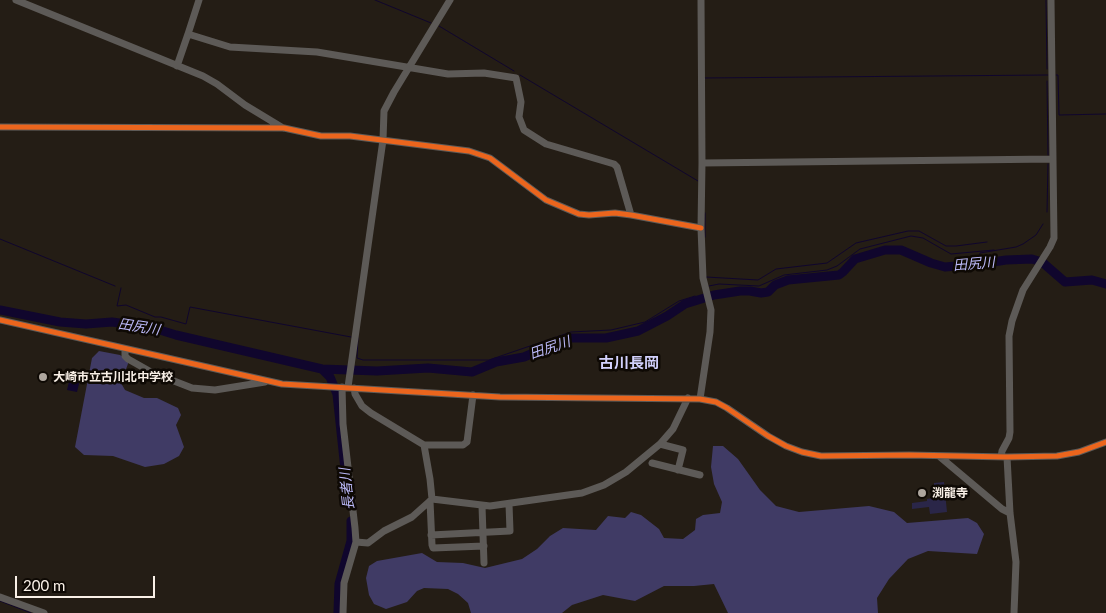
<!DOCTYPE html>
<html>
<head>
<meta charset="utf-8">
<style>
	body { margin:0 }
	#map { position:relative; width:1106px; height:613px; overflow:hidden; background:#241d15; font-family:Lato,sans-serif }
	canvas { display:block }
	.scale { position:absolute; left:15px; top:576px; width:140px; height:22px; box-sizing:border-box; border:2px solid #f9f0e7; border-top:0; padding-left:6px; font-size:15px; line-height:18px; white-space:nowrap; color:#f9f0e7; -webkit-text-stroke:4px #0e0904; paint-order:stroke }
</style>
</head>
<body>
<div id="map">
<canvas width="1106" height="613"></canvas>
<div class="scale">200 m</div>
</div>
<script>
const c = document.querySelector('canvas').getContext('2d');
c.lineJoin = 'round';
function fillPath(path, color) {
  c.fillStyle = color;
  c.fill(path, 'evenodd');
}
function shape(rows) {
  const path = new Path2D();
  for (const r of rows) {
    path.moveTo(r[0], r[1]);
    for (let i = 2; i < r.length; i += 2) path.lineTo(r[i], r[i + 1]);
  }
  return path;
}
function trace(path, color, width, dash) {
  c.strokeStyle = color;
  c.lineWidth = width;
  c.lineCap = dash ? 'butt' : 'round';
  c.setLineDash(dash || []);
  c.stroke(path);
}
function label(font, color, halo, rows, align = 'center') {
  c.font = font + ' Lato,"Noto Sans JP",sans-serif';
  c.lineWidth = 5;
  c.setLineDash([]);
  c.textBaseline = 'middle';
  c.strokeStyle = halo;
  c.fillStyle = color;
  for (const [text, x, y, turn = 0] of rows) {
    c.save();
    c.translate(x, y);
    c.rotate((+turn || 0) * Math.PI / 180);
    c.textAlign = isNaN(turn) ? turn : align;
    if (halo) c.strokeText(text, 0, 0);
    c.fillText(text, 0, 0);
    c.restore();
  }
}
fillPath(shape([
	[944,482,947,512,930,514,929,507,912,509,912,503,927,501,927,499,932,498,931,488,934,488,934,483]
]), '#2a2648');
fillPath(shape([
	[99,351,120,355,129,361,121,383,125,390,144,398,157,398,178,408,181,415,176,425,184,447,179,456,164,464,145,467,113,456,84,455,75,447,92,358],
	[713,446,723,446,738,459,760,490,776,506,799,512,869,506,894,512,907,523,968,518,977,523,984,534,977,554,928,551,908,559,889,579,877,598,878,613,728,613,714,584,694,586,664,586,635,601,603,595,572,605,562,613,471,613,468,603,458,594,448,589,424,588,417,591,407,602,386,609,374,604,369,595,366,578,369,566,377,561,422,553,437,562,463,563,485,568,522,559,537,549,550,536,563,528,596,530,608,516,625,518,631,512,641,515,659,529,664,538,683,539,695,530,696,519,703,515,720,513,722,502,714,484,711,467]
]), '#403b65');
fillPath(shape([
	[71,373,81,376,77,392,67,390]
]), '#10062d');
trace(shape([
	[375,0,431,23],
	[1046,0,1047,69],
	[439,26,514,71],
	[520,75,698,181],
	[1056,75,1058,75,1059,115,1106,114],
	[703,78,1048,75],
	[1047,81,1048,155],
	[1047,212,1048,164],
	[705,213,705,237],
	[0,239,115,286],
	[980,264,979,257,980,253,1016,247,1023,244,1036,235,1043,224],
	[706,277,758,280,776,269,827,263,856,243,908,231,919,231,946,246,956,246,987,242],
	[709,286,719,284,759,286,784,275,827,270,837,266,860,249,911,236,923,238,951,254,994,250],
	[121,288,117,306,126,305,155,317,161,317,186,324,190,307,351,337],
	[358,338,357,358,363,360,489,360,571,332,611,330,645,322,679,301,695,296],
	[0,601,31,613]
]), '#10062d', 1);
trace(shape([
	[0,310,60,322,86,324,112,322,150,327,176,335,322,369,377,371,428,368,472,372,496,362,524,357,568,338,606,338,638,331,667,316,685,304,714,295,740,291,750,291,761,293,768,292,775,285,788,280,839,275,843,272,855,259,885,250,901,250,931,263,945,267,980,264,1006,260,1032,259,1042,262,1065,282,1092,280,1106,284],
	[322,369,330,377,337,394,345,469],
	[338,613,339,584,351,541,351,521]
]), '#10062d', 9);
trace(shape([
	[16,0,203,76,217,84,245,105,283,128],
	[701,0,702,163],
	[188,34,199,0],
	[177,66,188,34,230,47,317,52,448,74,484,73,516,78,521,102,519,117,524,130,546,144,614,164,617,167,631,215],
	[0,127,284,128,321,136,350,136,469,151,490,158,546,200,579,214,589,215,615,213,631,215,701,228],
	[0,320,282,384,500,397,700,399,716,402,727,408,768,436,786,446,802,452,821,456,909,455,1007,457,1057,456,1079,452,1106,442],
	[125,350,125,356,128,359,151,372,192,388,215,390,265,382],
	[342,387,343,424,355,528,356,542,344,583,343,613],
	[348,387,383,140,384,111,394,92,450,0],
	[354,388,355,394,362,406,371,413,424,445,463,445,467,442,473,395],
	[700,399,710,332,711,310,703,278,701,228,702,163,1053,159],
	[660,444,683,450,678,470],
	[424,445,430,479,432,499],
	[939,456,1002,509,1010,513],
	[1001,457,1002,451,1009,438,1010,432,1009,336,1012,321,1023,290,1050,247,1054,238,1051,0],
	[1007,457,1010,513,1016,562,1014,613],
	[652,463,700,475],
	[432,499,490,506,582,493,604,485,626,472,660,444,673,429,688,398],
	[430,501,432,545,433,548,484,546],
	[482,506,484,563],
	[431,535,510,531,509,504],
	[356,542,368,543,384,531,412,517,431,500],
	[0,597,44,613]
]), '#5d5a57', 7);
trace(shape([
	[0,127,284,128,321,136,350,136,469,151,490,158,546,200,579,214,589,215,615,213,631,215,701,228],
	[0,320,282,384,500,397,700,399,716,402,727,408,768,436,786,446,802,452,821,456,909,455,1007,457,1057,456,1079,452,1106,442]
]), '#eb651d', 5);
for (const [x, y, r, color] of [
	[43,377,5,"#aea69e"],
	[922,493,5,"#aea69e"]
]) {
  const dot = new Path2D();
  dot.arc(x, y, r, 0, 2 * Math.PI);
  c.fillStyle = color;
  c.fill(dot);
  trace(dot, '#0e0904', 2);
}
label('bold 12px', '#f9f0e7', '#0e0904', [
	["大崎市立古川北中学校",53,377],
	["渕龍寺",932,493]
], 'left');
label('italic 14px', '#bbb9f8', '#0e0904', [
	["田尻川",974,264,-5],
	["田尻川",139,327,9],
	["田尻川",550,348,-19],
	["長者川",347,489,-96]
]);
label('bold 15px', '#d2d1fd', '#0e0904', [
	["古川長岡",629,363]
]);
</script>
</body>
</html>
